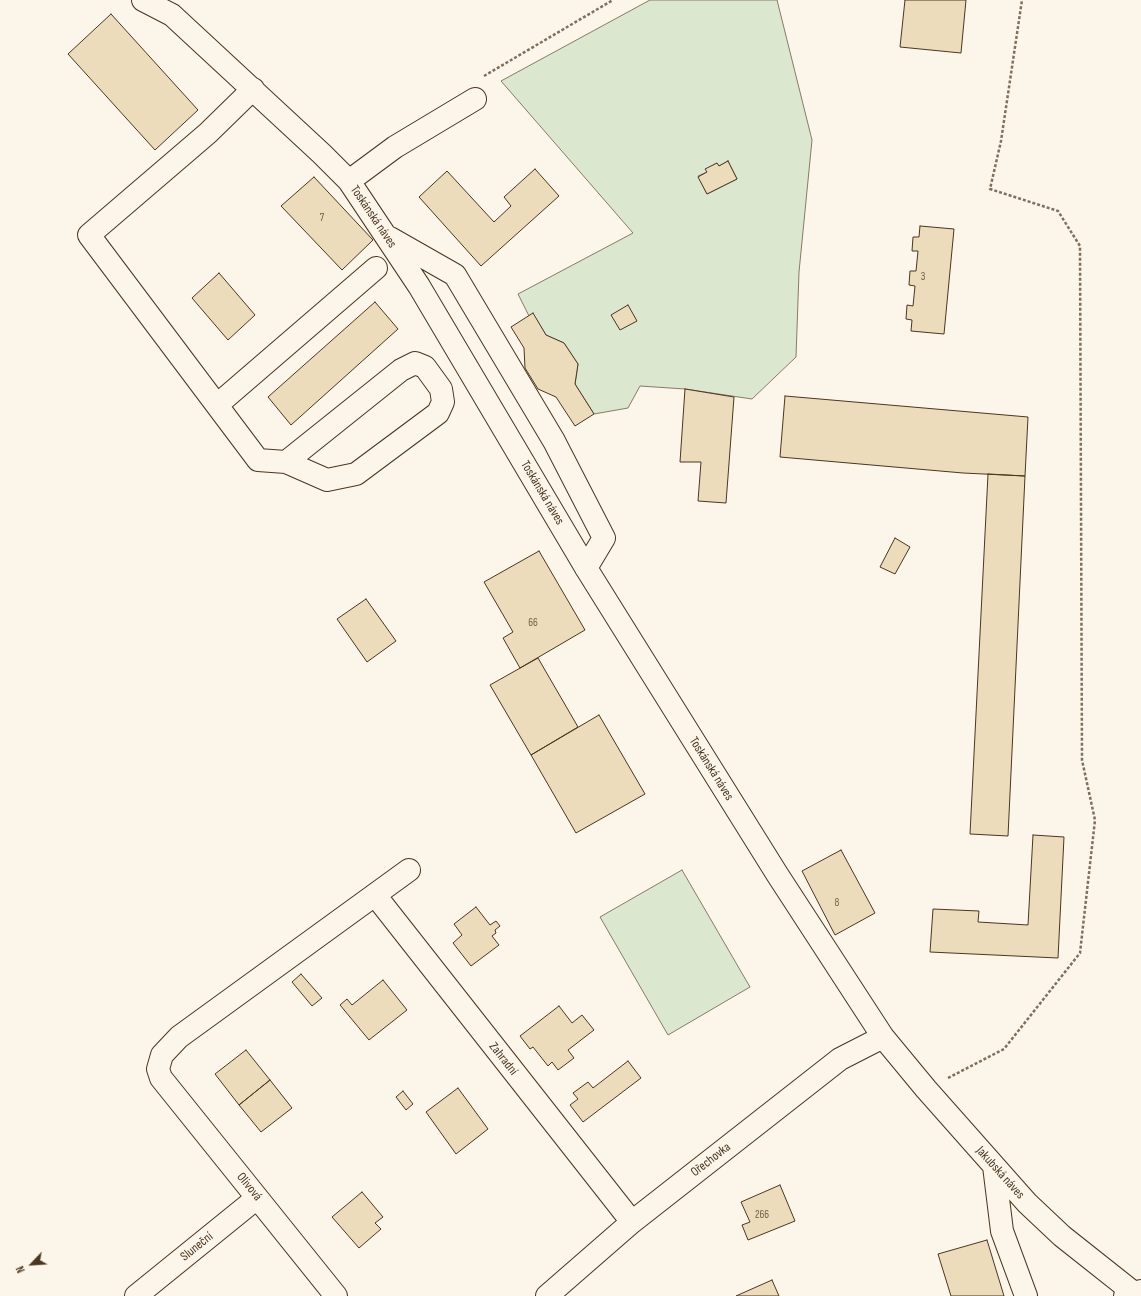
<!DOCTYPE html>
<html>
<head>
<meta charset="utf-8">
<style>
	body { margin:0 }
	#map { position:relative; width:1141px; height:1296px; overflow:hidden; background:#fbf6e9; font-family:"Sofia Sans Condensed",sans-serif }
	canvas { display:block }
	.north { position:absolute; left:12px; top:1244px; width:40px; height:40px; -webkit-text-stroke:3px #fbf6e9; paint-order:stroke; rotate:245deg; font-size:11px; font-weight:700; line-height:16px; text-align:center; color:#4a3520 }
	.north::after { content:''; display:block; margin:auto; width:14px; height:18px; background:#4a3520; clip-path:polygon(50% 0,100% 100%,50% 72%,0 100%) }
</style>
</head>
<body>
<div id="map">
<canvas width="1141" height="1296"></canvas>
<div class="north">N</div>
</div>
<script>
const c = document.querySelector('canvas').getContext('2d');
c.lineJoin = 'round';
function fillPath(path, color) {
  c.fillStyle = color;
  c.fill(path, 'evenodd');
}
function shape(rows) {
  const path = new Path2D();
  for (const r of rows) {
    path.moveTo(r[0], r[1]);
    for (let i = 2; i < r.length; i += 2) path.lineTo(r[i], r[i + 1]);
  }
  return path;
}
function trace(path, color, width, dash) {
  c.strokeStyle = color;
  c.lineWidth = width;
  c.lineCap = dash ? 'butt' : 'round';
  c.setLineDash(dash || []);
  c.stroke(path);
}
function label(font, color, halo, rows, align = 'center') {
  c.font = font + ' "Sofia Sans Condensed",sans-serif';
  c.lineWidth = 3;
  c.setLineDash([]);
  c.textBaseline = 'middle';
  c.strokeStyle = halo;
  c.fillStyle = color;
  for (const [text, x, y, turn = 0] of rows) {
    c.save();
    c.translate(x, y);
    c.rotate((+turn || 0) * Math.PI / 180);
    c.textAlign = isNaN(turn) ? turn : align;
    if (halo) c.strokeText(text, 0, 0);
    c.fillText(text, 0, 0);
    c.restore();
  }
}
const green = shape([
	[650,0,777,0,812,140,799,272,796,357,752,399,685,389,640,386,628,408,594,414,575,384,578,364,564,343,546,335,533,314,529,316,518,294,633,233,501,81,650,0],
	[728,161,737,179,707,194,698,176,707,172,706,169,717,163,719,166,728,161],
	[682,870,750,987,668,1035,600,917,682,870]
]);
fillPath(green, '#dce7d0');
trace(green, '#887966', 1);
const building = shape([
	[905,0,966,0,961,53,900,47,905,0],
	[111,14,198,110,155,150,68,54,111,14],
	[728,161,737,179,707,194,698,177,707,172,705,169,717,163,719,166,728,161],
	[535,169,559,196,481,266,419,197,447,171,494,222,511,206,504,197,535,169],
	[314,177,373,240,342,270,281,206,314,177],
	[920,226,954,229,944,334,911,331,912,320,906,319,907,305,913,306,915,286,909,285,910,271,916,271,918,251,912,251,913,237,919,237,920,226],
	[219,273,255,315,228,340,192,298,219,273],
	[375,302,398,329,291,425,268,397,375,302],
	[628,305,637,321,620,330,611,315,628,305],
	[533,313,546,335,564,343,578,364,575,384,594,414,575,426,556,397,538,389,525,368,524,348,511,327,533,313],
	[685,389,734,397,726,503,698,501,701,462,680,462,685,389],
	[785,396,1028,417,1025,476,963,473,780,457,785,396],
	[988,474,1025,476,1008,836,970,834,988,474],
	[895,538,910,547,895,574,880,567,895,538],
	[539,551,585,630,520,668,503,638,513,632,484,582,539,551],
	[366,599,396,641,367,662,337,619,366,599],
	[538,658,578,727,531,755,490,685,538,658],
	[599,715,645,794,576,833,531,755,599,715],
	[1033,835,1064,837,1058,958,930,952,933,909,979,911,978,922,1028,925,1033,835],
	[841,850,875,913,835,935,802,871,841,850],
	[476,907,490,925,496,921,500,926,495,930,496,933,492,936,499,945,471,966,453,943,462,935,454,924,476,907],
	[301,974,322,998,312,1006,292,982,301,974],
	[383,980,407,1010,369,1040,340,1005,347,999,352,1005,383,980],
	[559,1006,572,1023,582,1015,594,1030,568,1050,574,1058,558,1070,552,1062,548,1066,533,1047,530,1049,520,1036,559,1006],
	[246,1050,270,1080,239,1105,215,1074,246,1050],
	[628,1061,641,1078,583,1122,570,1105,578,1099,573,1093,588,1082,593,1088,628,1061],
	[270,1080,292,1108,261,1132,239,1105,270,1080],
	[458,1088,488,1129,456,1154,426,1112,458,1088],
	[403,1091,413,1104,406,1110,396,1097,403,1091],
	[780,1185,795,1221,748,1240,742,1225,750,1222,741,1202,780,1185],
	[362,1192,383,1217,375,1223,381,1229,359,1248,332,1217,362,1192],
	[987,1240,1004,1296,951,1296,938,1254,987,1240],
	[772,1280,779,1296,736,1296,772,1280]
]);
fillPath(building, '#ecdcbc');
trace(building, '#4a3520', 1);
const minor = shape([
	[143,0,172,15,322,154,349,181,419,286,586,568,777,874,883,1037,926,1089,1027,1203,1062,1236,1134,1293],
	[253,89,208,133,89,235,258,460,286,462,401,370,415,363,425,367,441,389,443,402,438,413,356,474,327,480,286,462],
	[349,181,395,147,475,99],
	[390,238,455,275,554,441,604,538,586,568],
	[217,405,376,268],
	[375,895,632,1222],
	[994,1166,1002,1231,1026,1296],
	[136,1296,257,1198],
	[336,1296,161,1078,158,1069,162,1055,179,1037,409,870],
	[547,1296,632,1222,840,1059,883,1037]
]);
const major = shape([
	[1125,1296,1141,1291]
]);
trace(minor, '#4a3520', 24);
trace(major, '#4a3520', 24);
trace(shape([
	[484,76,613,0],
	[948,1078,1004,1049,1080,953,1095,820,1082,760,1080,246,1058,211,990,189,1001,141,1022,0]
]), '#7f6f5c', 2.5, [3, 2]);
trace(minor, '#fbf6e9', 22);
trace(major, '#fbf6e9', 22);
label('11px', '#725f47', null, [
	["7",322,218],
	["3",923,277],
	["66",533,623],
	["8",837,903],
	["266",762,1215]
]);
label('13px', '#4a3520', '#fbf6e9', [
	["Toskánská náves",373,217,56],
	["Toskánská náves",542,493,59],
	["Toskánská náves",711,769,58],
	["Zahradní",503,1059,52],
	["Ořechovka",711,1160,-38],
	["Jakubská náves",1000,1173,48],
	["Olivová",249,1187,51],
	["Sluneční",197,1247,-39]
]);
</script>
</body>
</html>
